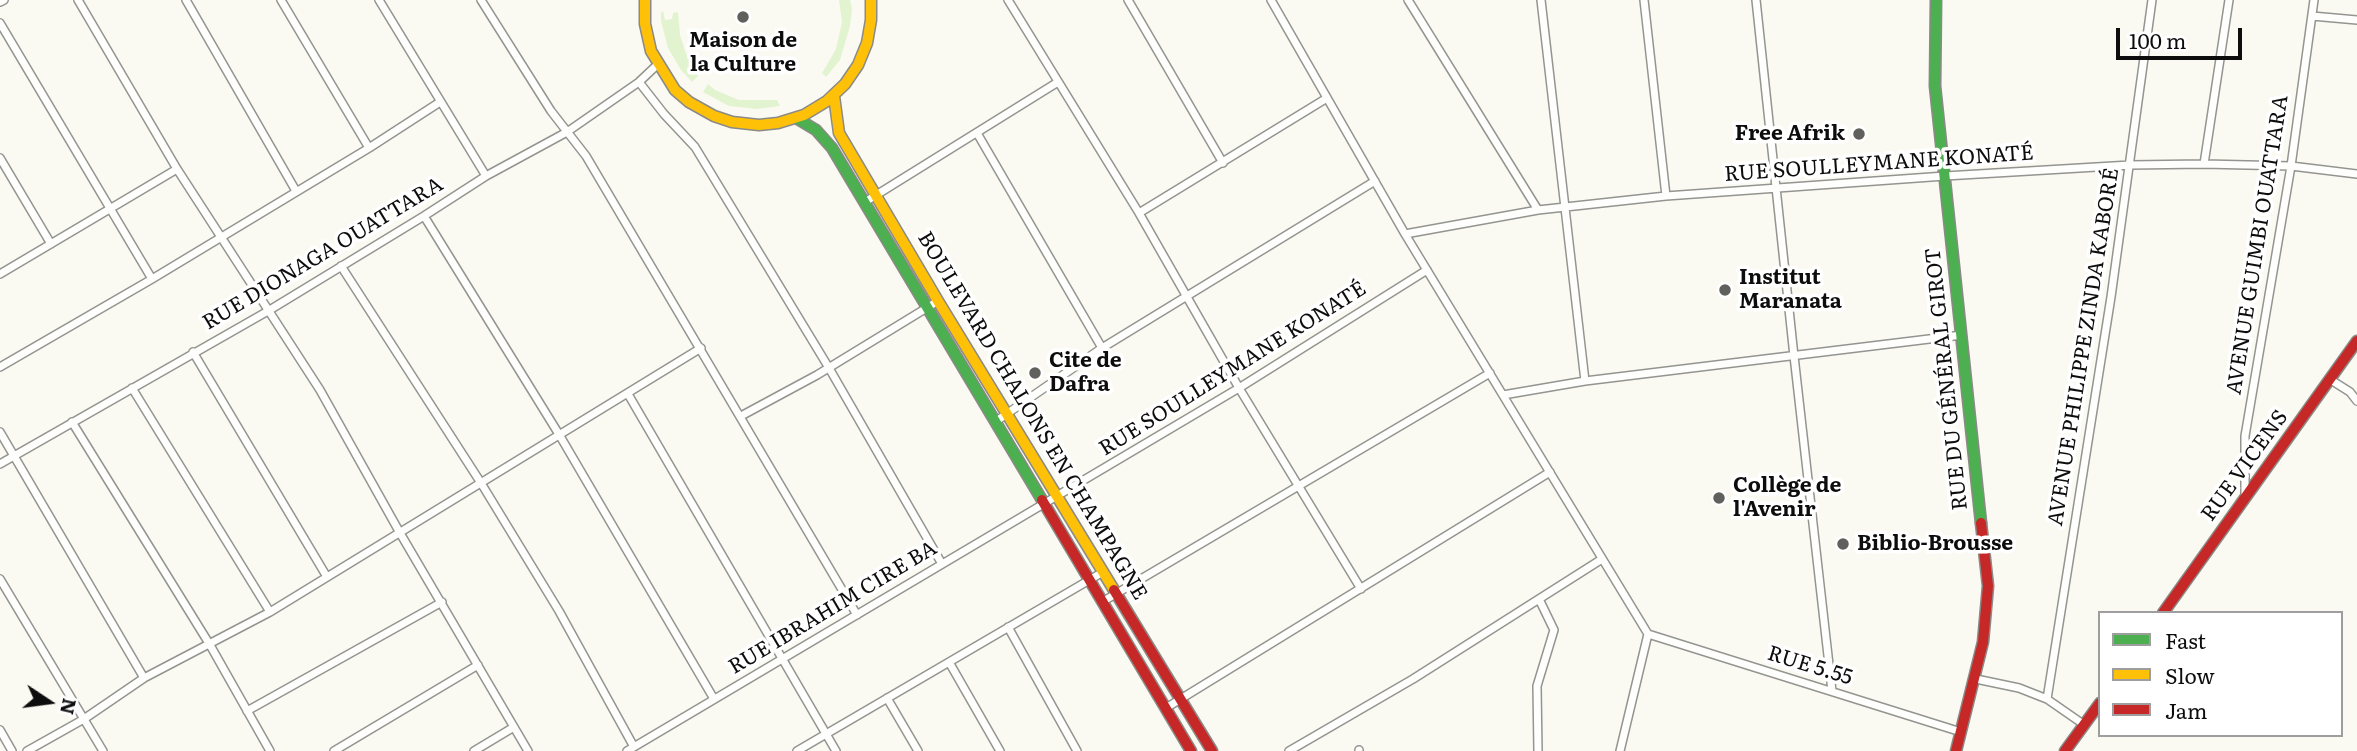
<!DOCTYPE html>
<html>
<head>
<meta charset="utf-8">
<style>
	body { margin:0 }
	#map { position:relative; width:2357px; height:751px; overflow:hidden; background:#fbfaf2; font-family:Literata,serif }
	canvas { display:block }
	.legend { position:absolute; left:2098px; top:611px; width:245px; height:126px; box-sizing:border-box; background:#fff; border:2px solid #9e9e9e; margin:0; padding:9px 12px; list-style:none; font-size:21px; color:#0d0d0d }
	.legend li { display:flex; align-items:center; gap:14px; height:35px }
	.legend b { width:35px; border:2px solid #9e9e9e }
	.north { position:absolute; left:14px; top:667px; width:70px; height:70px; -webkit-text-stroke:5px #fff; paint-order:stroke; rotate:103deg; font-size:19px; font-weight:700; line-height:28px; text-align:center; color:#0d0d0d }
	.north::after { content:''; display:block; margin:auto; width:24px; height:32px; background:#0d0d0d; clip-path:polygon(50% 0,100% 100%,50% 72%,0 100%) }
	.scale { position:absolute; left:2116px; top:28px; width:126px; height:32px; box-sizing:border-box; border:4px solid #0d0d0d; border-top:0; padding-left:9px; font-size:21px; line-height:24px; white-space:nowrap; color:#0d0d0d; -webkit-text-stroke:5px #fff; paint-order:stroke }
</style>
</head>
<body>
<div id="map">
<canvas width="2357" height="751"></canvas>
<ul class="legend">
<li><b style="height:9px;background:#4caf50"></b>Fast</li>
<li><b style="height:9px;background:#ffc107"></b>Slow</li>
<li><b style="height:9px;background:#c62828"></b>Jam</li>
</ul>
<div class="north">N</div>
<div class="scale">100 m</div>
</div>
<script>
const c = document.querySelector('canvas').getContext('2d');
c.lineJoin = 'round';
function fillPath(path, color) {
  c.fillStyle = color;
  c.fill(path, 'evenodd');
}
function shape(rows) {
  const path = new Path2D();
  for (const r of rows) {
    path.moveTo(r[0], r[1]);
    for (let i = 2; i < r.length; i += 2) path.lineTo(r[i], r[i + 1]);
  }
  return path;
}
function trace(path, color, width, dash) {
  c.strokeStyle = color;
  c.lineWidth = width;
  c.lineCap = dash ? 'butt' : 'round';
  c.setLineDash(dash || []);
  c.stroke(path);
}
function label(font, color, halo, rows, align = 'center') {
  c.font = font + ' Literata,serif';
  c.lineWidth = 7;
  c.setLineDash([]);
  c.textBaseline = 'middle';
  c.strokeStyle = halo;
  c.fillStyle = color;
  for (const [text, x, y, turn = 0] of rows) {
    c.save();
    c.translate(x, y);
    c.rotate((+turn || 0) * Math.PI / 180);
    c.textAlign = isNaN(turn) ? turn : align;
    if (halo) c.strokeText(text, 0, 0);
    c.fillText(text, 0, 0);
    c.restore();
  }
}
fillPath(shape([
	[839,0,850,0,852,9,850,26,840,60,826,77,822,73,836,49,842,22],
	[663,11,665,20,672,19,673,13,678,12,680,35,685,51,698,76,692,82,681,70,668,48,661,21,661,12],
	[708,84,715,90,739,100,777,100,780,106,757,109,729,106,703,92]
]), '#e2f3d0');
const street = shape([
	[78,0,177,169,320,390,400,533,528,751],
	[186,0,296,191],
	[281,0,369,148],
	[379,0,486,176],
	[481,0,551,111,586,156,857,615],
	[1008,0,1139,213,1239,388,1361,589],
	[1128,0,1223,163],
	[1271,0,1405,234,1648,634,1620,751],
	[1408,0,1538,210],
	[1541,0,1585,381],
	[1644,0,1666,196],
	[1756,0,1794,356,1832,691],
	[0,2,4,0],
	[2312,16,2357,20],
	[0,23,152,279],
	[639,82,664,114,695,147,829,368,942,564],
	[977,133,1102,348],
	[0,158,51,244],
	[2204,164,2229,0],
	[865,202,1058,82],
	[1139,213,1327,98],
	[424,216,560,436,714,699],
	[1405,234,1538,210,1666,196,1945,176,2130,165,2204,164,2291,166,2357,174],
	[341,266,481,483,559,611,634,747],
	[0,274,177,169],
	[193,352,327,577],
	[0,367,152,279,369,148,440,102],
	[2331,380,2350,392,2357,401],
	[132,388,270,612],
	[628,394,836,751],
	[1503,395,1585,381,1962,335],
	[741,416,817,375,938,301],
	[72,422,210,645,270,751],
	[995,422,1102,348,1375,181],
	[0,432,144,678],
	[0,464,268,311,424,216,486,176,567,132,639,82,657,65],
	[2245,497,2245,436,2291,166,2314,0],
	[0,579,103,751],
	[1102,602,1490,373],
	[1008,627,1077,751],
	[1648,634,1961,732],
	[949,662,1000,751],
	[1976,679,2019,688,2047,699,2083,724],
	[887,698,918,751],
	[2047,699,2111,297,2152,0],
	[1166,708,1550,472],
	[247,711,442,602],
	[0,730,12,751],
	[27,751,84,719,144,678,270,612,701,348],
	[334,751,478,665],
	[474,751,514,727],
	[627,751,1239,388,1427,270],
	[797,751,1103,572],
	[1289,751,1413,679,1602,559],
	[1359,751,1359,750],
	[1538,751,1537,686,1554,630,1539,599]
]);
const fast = shape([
	[1936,0,1935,86,1981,523],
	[796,118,816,130,832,148,1042,500]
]);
const slow = shape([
	[645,0,645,24,651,51,675,90,689,102,714,116,732,122,759,125,778,123,804,115,827,101,845,84,858,65,867,43,871,20,871,0],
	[834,96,839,133,938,301,1114,590]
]);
const jam = shape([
	[1042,500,1191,751],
	[1114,590,1212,751],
	[2163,613,2357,341],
	[1956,751,1983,642,1988,586,1981,523],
	[2065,751,2100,703]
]);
trace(street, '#949490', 10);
trace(fast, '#8b8a87', 13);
trace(slow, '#8b8a87', 13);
trace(jam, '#8b8a87', 13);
trace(street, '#fefefd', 7);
trace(fast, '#4caf50', 10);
trace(slow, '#ffc107', 10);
trace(jam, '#c62828', 10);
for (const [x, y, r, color] of [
	[743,17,7,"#60605d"],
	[1859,134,7,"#60605d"],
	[1725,290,7,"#60605d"],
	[1035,373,7,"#60605d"],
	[1719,498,7,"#60605d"],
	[1843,544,7,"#60605d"]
]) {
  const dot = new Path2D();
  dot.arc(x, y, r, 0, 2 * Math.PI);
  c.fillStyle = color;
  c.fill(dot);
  trace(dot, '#fff', 2.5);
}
label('bold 21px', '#0d0d0d', '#fff', [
	["Maison de",743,41,"center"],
	["la Culture",743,65,"center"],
	["Free Afrik",1845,134,"right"],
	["Institut",1739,278],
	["Maranata",1739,302],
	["Cite de",1049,361],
	["Dafra",1049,385],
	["Collège de",1733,486],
	["l'Avenir",1733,510],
	["Biblio-Brousse",1857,544]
], 'left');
label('21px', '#0d0d0d', '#fff', [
	["RUE SOULLEYMANE KONATÉ",1879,164,-4],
	["AVENUE GUIMBI OUATTARA",2258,245,-81],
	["RUE DIONAGA OUATTARA",323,254,-31],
	["AVENUE PHILIPPE ZINDA KABORÉ",2084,347,-81],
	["RUE SOULLEYMANE KONATÉ",1233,369,-32],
	["RUE DU GÉNÉRAL GIROT",1947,379,-96],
	["BOULEVARD CHALONS EN CHAMPAGNE",1032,416,59],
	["RUE VICENS",2245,466,-54],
	["RUE IBRAHIM CIRE BA",833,608,-31],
	["RUE 5.55",1810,666,17]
]);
</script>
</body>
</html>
